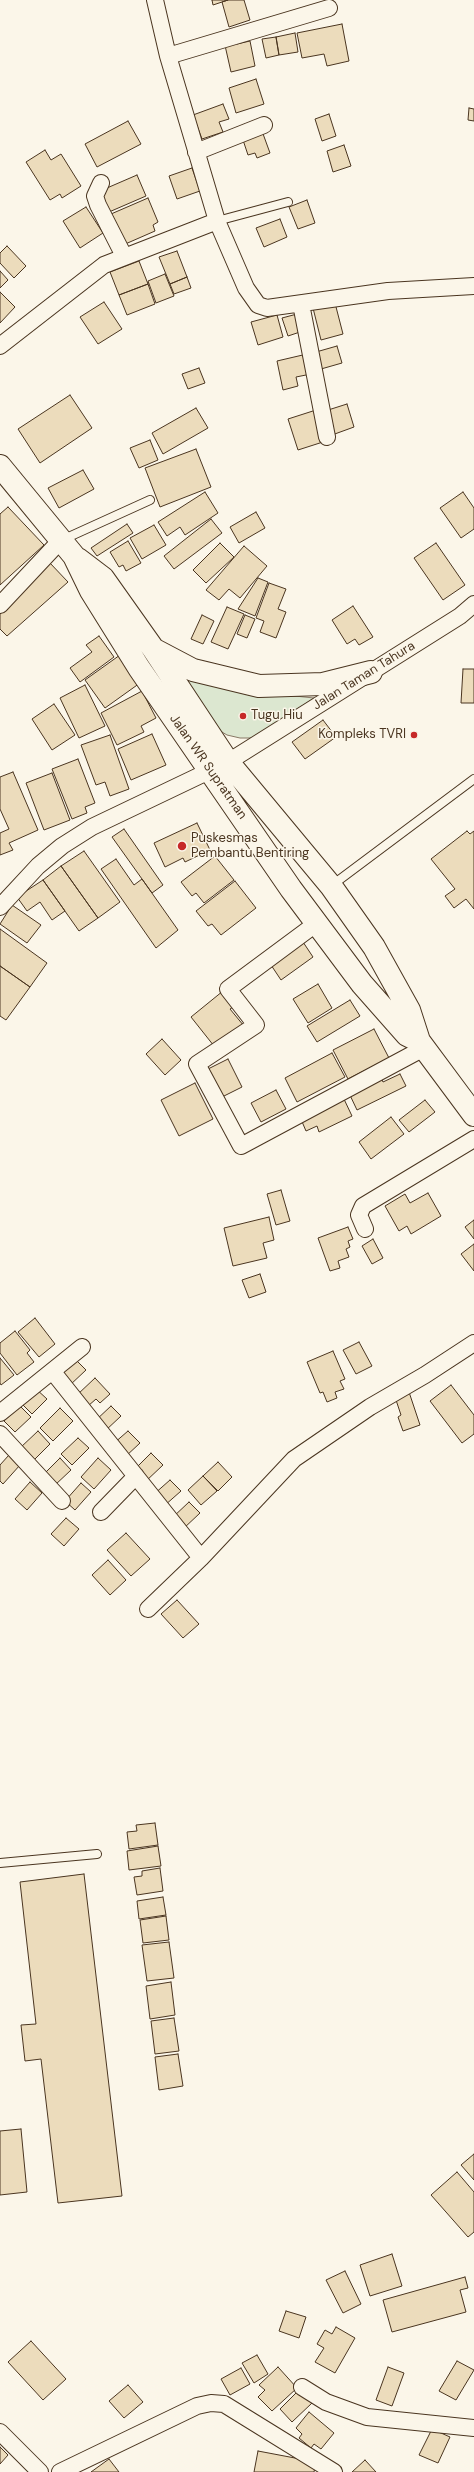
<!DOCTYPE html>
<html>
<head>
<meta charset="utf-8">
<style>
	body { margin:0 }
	canvas { display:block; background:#fbf6e9 }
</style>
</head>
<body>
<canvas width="474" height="2472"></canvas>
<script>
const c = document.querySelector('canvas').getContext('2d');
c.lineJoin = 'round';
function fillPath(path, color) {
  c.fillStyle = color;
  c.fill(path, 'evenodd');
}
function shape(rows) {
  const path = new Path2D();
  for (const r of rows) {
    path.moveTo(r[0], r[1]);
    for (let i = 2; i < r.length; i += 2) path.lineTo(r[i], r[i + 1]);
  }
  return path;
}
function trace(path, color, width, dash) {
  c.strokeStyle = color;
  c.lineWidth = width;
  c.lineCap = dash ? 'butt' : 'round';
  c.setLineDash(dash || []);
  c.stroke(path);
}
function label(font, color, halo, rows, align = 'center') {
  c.font = font + ' "DM Sans",sans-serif';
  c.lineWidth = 3;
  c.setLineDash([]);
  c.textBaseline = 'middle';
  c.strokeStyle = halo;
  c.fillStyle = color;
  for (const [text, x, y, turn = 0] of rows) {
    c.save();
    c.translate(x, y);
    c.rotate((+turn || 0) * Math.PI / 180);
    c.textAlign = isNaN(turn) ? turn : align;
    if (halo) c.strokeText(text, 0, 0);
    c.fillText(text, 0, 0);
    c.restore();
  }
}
const green = shape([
	[183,673,285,695,314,698,254,738,240,738,227,735,217,729,183,679,183,673]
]);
fillPath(green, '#dce7d0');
trace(green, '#887966', 1);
const building = shape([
	[212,0,228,0,213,5,212,0],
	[228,0,244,0,250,20,229,27,222,2,228,0],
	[342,24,349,61,327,66,324,54,302,58,297,33,342,24],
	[295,33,298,52,279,55,276,37,295,33],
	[276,37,279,55,266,58,262,39,276,37],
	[236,38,237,44,250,41,255,66,231,72,224,41,236,38],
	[256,79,264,104,236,113,229,88,256,79],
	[223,104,229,119,219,122,223,132,202,139,193,115,223,104],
	[469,108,474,109,474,121,468,120,469,108],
	[329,114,336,136,322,141,315,119,329,114],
	[128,121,141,144,97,167,85,144,128,121],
	[262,131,270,153,257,158,255,153,248,155,242,137,262,131],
	[344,145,351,166,333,172,327,151,344,145],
	[45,150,51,160,61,154,81,186,62,198,60,194,50,200,26,162,45,150],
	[192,168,200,191,177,199,169,176,192,168],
	[137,175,146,196,109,212,100,191,137,175],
	[148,198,158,222,153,225,155,231,123,245,111,214,148,198],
	[307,200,315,223,298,229,289,207,307,200],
	[86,207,103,233,80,248,63,221,86,207],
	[280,219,287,237,264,247,256,228,280,219],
	[7,246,26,266,14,278,0,263,0,253,7,246],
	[177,251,187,277,170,284,159,257,177,251],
	[139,261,148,284,119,295,110,272,139,261],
	[0,271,8,280,0,288,0,271],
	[165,274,174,296,156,303,148,281,165,274],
	[187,277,191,288,174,294,170,284,187,277],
	[148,284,155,304,127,315,119,295,148,284],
	[0,292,15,307,0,323,0,292],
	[104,302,122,329,98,344,80,317,104,302],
	[335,303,343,334,321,340,313,308,335,303],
	[297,314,303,331,288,336,282,318,297,314],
	[277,315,283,337,258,345,251,322,277,315],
	[337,346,342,363,321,369,316,352,337,346],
	[307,354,311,374,296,377,298,386,283,390,277,361,307,354],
	[199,368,205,383,188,389,182,374,199,368],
	[70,395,92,428,40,463,18,429,70,395],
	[347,404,354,427,332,435,325,411,347,404],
	[196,408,208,428,163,454,152,433,196,408],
	[316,410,326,441,298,450,288,419,316,410],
	[150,440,158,460,139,468,130,448,150,440],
	[196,449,211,487,160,507,145,468,196,449],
	[83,470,94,489,59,508,48,488,83,470],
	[205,492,218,513,185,535,180,527,167,536,158,522,205,492],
	[463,492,474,508,474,529,461,538,440,508,463,492],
	[8,507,44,545,0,585,0,514,8,507],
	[256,512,265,528,239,543,230,527,256,512],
	[211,519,222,533,174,569,164,556,211,519],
	[127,524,133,533,97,556,91,548,127,524],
	[154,525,166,545,142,559,130,538,154,525],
	[128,541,141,563,126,571,123,565,119,567,110,552,128,541],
	[220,543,234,557,206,583,193,570,220,543],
	[436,543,465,585,443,600,414,558,436,543],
	[244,546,267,566,240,598,229,589,219,600,206,590,244,546],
	[49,562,68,582,7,636,0,629,0,614,17,598,14,594,49,562],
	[258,578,268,582,255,616,238,609,258,578],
	[269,583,286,589,278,609,286,612,276,638,260,632,264,621,256,618,269,583],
	[353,606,373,637,359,645,355,639,347,644,332,620,353,606],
	[227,607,244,614,228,649,211,642,227,607],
	[202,615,214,621,203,644,191,639,202,615],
	[245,615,255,619,247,638,237,634,245,615],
	[99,636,114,657,80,682,70,668,92,652,86,645,99,636],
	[120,655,140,683,105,708,85,680,120,655],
	[463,669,474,669,474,703,461,703,463,669],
	[85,685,105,726,79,738,60,698,85,685],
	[142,691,156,718,141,726,144,732,117,745,101,713,142,691],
	[54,704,75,735,52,750,32,719,54,704],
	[323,720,336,737,305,759,292,742,323,720],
	[152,734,166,765,131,780,118,749,152,734],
	[110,735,129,789,110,796,105,782,96,785,81,745,110,735],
	[78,759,95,803,85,807,87,813,72,819,52,769,78,759],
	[13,772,38,830,9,843,13,850,0,855,0,833,9,829,0,809,0,777,13,772],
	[52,773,70,820,44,830,26,783,52,773],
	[197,823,210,850,185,862,183,858,165,867,154,843,197,823],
	[124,829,163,885,152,893,112,837,124,829],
	[467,831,470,834,474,831,474,909,466,899,454,908,445,896,455,889,431,859,467,831],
	[84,851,120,902,98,918,61,866,84,851],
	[215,856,234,880,204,903,196,893,192,896,181,882,215,856],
	[116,859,134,885,142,879,178,930,156,948,101,869,116,859],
	[61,866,98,918,79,931,43,880,61,866],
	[43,880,65,911,52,920,40,902,27,911,17,897,43,880],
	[235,881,256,908,221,935,212,924,208,926,196,911,235,881],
	[12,905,41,925,27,943,0,924,12,905],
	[0,929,47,963,30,987,0,966,0,929],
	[301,939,313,957,281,980,269,962,301,939],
	[0,966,30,987,6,1020,0,1016,0,966],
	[318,984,332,1008,308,1023,293,999,318,984],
	[223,991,235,1006,230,1009,244,1026,214,1046,191,1017,223,991],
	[350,1000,360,1016,317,1042,307,1026,350,1000],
	[374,1029,389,1058,348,1079,333,1050,374,1029],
	[162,1039,181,1060,165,1075,146,1054,162,1039],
	[332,1053,345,1077,297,1102,285,1078,332,1053],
	[228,1059,242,1087,222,1097,208,1069,228,1059],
	[400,1074,406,1086,357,1110,348,1091,380,1075,383,1082,400,1074],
	[195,1083,213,1119,179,1136,161,1100,195,1083],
	[276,1090,286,1109,261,1122,251,1103,276,1090],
	[343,1097,352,1116,319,1132,317,1126,306,1131,300,1117,343,1097],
	[425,1100,435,1112,409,1132,399,1120,425,1100],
	[391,1117,404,1134,371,1159,359,1142,391,1117],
	[281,1190,290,1221,276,1225,267,1194,281,1190],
	[428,1193,441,1216,411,1234,407,1226,399,1231,385,1206,405,1194,410,1203,428,1193],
	[269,1217,274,1240,263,1243,267,1258,233,1266,224,1228,269,1217],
	[474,1220,474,1239,465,1227,474,1220],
	[348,1227,353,1239,348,1241,350,1247,346,1249,349,1257,338,1261,340,1268,330,1271,318,1238,348,1227],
	[373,1239,383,1258,372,1264,362,1246,373,1239],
	[474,1244,474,1271,461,1254,474,1244],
	[260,1274,266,1292,249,1298,242,1280,260,1274],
	[35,1318,55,1344,39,1357,18,1332,35,1318],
	[15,1331,30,1350,27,1353,34,1362,17,1375,0,1353,0,1343,15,1331],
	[359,1342,372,1366,356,1374,343,1350,359,1342],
	[333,1351,345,1379,340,1381,344,1389,335,1392,337,1398,327,1402,323,1392,320,1393,307,1362,333,1351],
	[0,1358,14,1375,1,1385,0,1383,0,1358],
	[74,1358,86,1370,69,1386,58,1373,74,1358],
	[95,1378,110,1394,100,1403,96,1399,88,1406,77,1395,95,1378],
	[451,1385,474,1415,474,1434,462,1443,430,1401,451,1385],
	[35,1388,47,1399,32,1414,20,1402,35,1388],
	[409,1392,420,1425,403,1431,398,1417,401,1415,395,1397,409,1392],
	[20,1406,31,1417,15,1432,4,1421,20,1406],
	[111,1406,121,1416,105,1431,95,1421,111,1406],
	[60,1408,73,1421,53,1441,40,1428,60,1408],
	[38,1431,50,1444,33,1461,20,1448,38,1431],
	[128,1431,140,1443,125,1457,113,1444,128,1431],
	[78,1438,89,1448,72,1465,61,1454,78,1438],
	[151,1453,163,1465,145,1482,134,1470,151,1453],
	[9,1455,20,1465,3,1484,0,1481,0,1465,9,1455],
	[60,1458,71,1470,54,1486,43,1475,60,1458],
	[98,1458,111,1470,94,1489,81,1477,98,1458],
	[218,1462,232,1477,218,1491,203,1476,218,1462],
	[203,1476,217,1491,201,1505,188,1490,203,1476],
	[170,1480,181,1491,164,1506,153,1495,170,1480],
	[30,1482,42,1493,27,1510,15,1499,30,1482],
	[81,1483,91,1492,75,1510,65,1501,81,1483],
	[189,1502,200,1513,183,1529,172,1518,189,1502],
	[66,1518,79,1529,64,1546,51,1534,66,1518],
	[126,1533,150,1559,131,1576,107,1550,126,1533],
	[108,1560,126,1580,110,1595,92,1575,108,1560],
	[177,1600,199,1624,183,1638,161,1614,177,1600],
	[155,1823,158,1845,129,1849,127,1832,137,1831,136,1825,155,1823],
	[158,1846,161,1866,129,1870,127,1851,158,1846],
	[160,1868,163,1891,137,1895,134,1877,142,1876,142,1871,160,1868],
	[84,1874,122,2196,58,2203,41,2059,25,2061,21,2025,36,2024,20,1882,84,1874],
	[163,1897,166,1915,139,1919,137,1901,163,1897],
	[166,1916,169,1940,143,1943,140,1920,166,1916],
	[169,1942,174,1978,147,1981,142,1945,169,1942],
	[171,1982,175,2015,150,2019,146,1986,171,1982],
	[174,2018,179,2051,155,2054,151,2021,174,2018],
	[178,2054,183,2086,159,2090,155,2057,178,2054],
	[21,2129,27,2192,0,2195,0,2131,21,2129],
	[474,2154,474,2180,461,2165,474,2154],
	[457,2172,474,2192,474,2232,468,2237,431,2195,457,2172],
	[392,2254,402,2286,370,2296,360,2265,392,2254],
	[345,2271,361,2304,343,2313,326,2280,345,2271],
	[465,2277,468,2288,460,2290,466,2312,392,2332,383,2300,465,2277],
	[286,2311,306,2317,299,2338,279,2331,286,2311],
	[336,2327,355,2338,335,2373,315,2362,324,2348,317,2344,325,2330,332,2334,336,2327],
	[31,2341,66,2379,43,2400,8,2362,31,2341],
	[257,2355,268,2374,254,2383,242,2363,257,2355],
	[457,2361,474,2370,456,2400,439,2391,457,2361],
	[278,2367,297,2388,272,2411,258,2397,265,2390,259,2385,278,2367],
	[388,2367,404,2373,392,2406,376,2400,388,2367],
	[241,2368,250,2384,230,2395,221,2379,241,2368],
	[128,2385,143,2402,124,2418,109,2401,128,2385],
	[299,2390,312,2403,292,2422,280,2409,299,2390],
	[309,2412,334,2433,321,2449,314,2444,311,2448,299,2438,302,2434,296,2428,309,2412],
	[432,2429,450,2437,438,2463,419,2455,432,2429],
	[0,2447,8,2455,0,2464,0,2447],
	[258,2451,316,2462,314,2472,254,2472,258,2451],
	[109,2459,119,2472,91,2472,109,2459],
	[365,2460,376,2472,352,2472,365,2460]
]);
fillPath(building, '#ecdcbc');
trace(building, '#4a3520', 1);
const lane = shape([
	[217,221,288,202],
	[62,540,150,500],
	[331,886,474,779],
	[0,1863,97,1854]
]);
const street = shape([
	[155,0,168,56,217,221,246,288,258,305,267,308,388,291,474,286],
	[168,56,329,8],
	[196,152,264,125],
	[101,183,95,196,98,205,124,256],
	[301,304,327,437],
	[0,346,104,265,217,221],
	[0,605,61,540],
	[0,907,38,866,62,846,92,827,228,762,460,616,474,604],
	[317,923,228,989,256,1025,197,1064,241,1146,424,1048],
	[365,1229,359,1215,363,1206,474,1139],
	[53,1372,201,1558],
	[0,1413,82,1347],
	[0,1434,62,1501],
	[101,1512,136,1476],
	[148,1609,201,1558,294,1459,370,1407,425,1375,474,1343],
	[302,2387,326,2402,367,2417,474,2428],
	[0,2432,40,2472],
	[60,2472,197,2406,211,2403,224,2404,334,2472]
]);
const highway = shape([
	[0,466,74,556,91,591,139,668,291,889,362,984,407,1035,419,1041,474,1115],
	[78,559,103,578,154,650,228,762,331,886,374,947,409,1010,419,1041],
	[155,650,193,670,259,686,323,684,371,672]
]);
trace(lane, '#4a3520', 10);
trace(street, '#4a3520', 18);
trace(highway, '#4a3520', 24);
trace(lane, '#fbf6e9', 8);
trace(street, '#fbf6e9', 16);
trace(highway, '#fbf6e9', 22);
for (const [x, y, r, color] of [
	[243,716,4,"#c62828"],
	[414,735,4,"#c62828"],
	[182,846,5,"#c62828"]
]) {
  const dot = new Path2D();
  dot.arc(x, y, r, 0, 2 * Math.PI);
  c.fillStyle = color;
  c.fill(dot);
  trace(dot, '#fbf6e9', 1.5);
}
label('13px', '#4a3520', '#fbf6e9', [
	["Jalan Taman Tahura",364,676,-32],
	["Jalan WR Supratman",208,767,55]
]);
label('13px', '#4a3520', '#fbf6e9', [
	["Tugu Hiu",251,716],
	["Kompleks TVRI",406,735,"right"],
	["Puskesmas",191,839],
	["Pembantu Bentiring",191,854]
], 'left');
</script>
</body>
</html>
